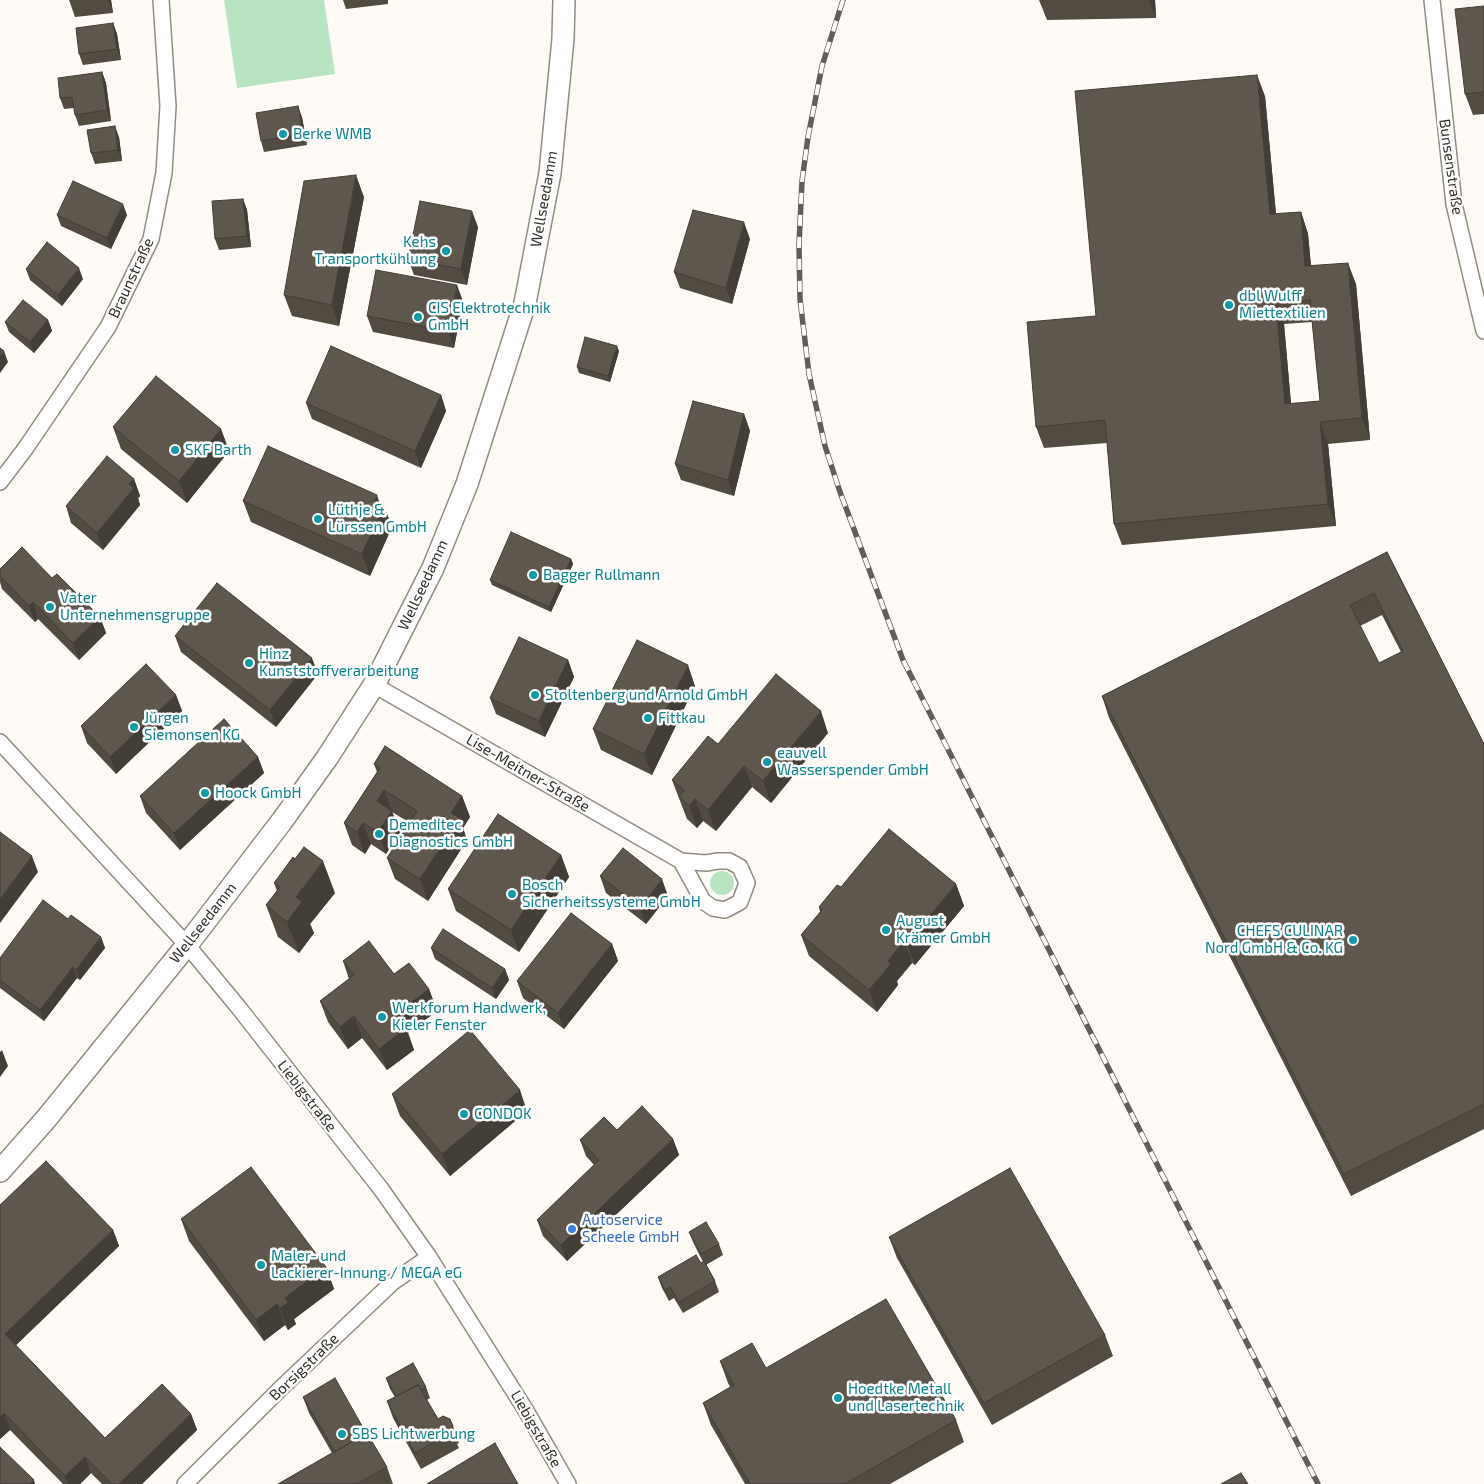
<!DOCTYPE html>
<html>
<head>
<meta charset="utf-8">
<style>
	body { margin:0 }
	canvas { display:block; background:#fefbf6 }
</style>
</head>
<body>
<canvas width="1484" height="1484"></canvas>
<script>
const c = document.querySelector('canvas').getContext('2d');
c.lineJoin = 'round';
function fillPath(path, color) {
  c.fillStyle = color;
  c.fill(path, 'evenodd');
}
function shape(rows) {
  const path = new Path2D();
  for (const r of rows) {
    if (r.length === 3) {
      path.moveTo(r[0] + r[2], r[1]);
      path.arc(r[0], r[1], r[2], 0, 2 * Math.PI);
      continue;
    }
    path.moveTo(r[0], r[1]);
    for (let i = 2; i < r.length; i += 2) path.lineTo(r[i], r[i + 1]);
  }
  return path;
}
function trace(path, color, width, dash) {
  c.strokeStyle = color;
  c.lineWidth = width;
  c.lineCap = dash ? 'butt' : 'round';
  c.setLineDash(dash || []);
  c.stroke(path);
}
function label(font, color, halo, rows, align = 'center') {
  c.font = font + ' "Exo 2",sans-serif';
  c.lineWidth = 5;
  c.setLineDash([]);
  c.textBaseline = 'middle';
  c.strokeStyle = halo;
  c.fillStyle = color;
  for (const [text, x, y, turn = 0] of rows) {
    c.save();
    c.translate(x, y);
    c.rotate((+turn || 0) * Math.PI / 180);
    c.textAlign = isNaN(turn) ? turn : align;
    if (halo) c.strokeText(text, 0, 0);
    c.fillText(text, 0, 0);
    c.restore();
  }
}
fillPath(shape([
	[224,0,324,0,335,74,237,88],
	[722,883,12]
]), '#b9e4c2');
const street = shape([
	[1432,0,1454,204,1484,331],
	[0,482,25,449,108,327,151,239,164,173,168,106,161,0],
	[374,685,681,861,703,901,713,908,725,910,740,902,747,883,740,867,729,861,718,861,706,863,681,861],
	[0,742,187,945,239,1008,381,1189,429,1257,525,1409,568,1484],
	[185,1484,279,1390,393,1282,429,1257]
]);
const secondary = shape([
	[0,1171,46,1119,187,945,282,821,327,758,374,685,433,568,467,484,525,303,550,173,563,39,564,0]
]);
trace(street, '#938c81', 18);
trace(secondary, '#938c81', 24);
trace(street, '#fff', 15);
trace(secondary, '#fff', 21);
const rail = shape([
	[843,0,822,66,808,137,802,181,799,245,800,299,809,374,825,446,840,492,903,660,1318,1484]
]);
trace(rail, '#615e59', 5.5);
trace(rail, '#fff', 4, [11]);
fillPath(shape([
	[69,0,111,0,113,13,75,17],
	[343,0,388,0,388,4,346,9],
	[1039,0,1155,0,1156,18,1047,20],
	[1484,6,1484,114,1473,115,1465,94],
	[113,23,117,34,121,60,83,65,79,54],
	[102,72,106,83,111,121,79,126,75,115,74,108,64,109,60,98],
	[1265,96,1276,214,1301,212,1308,234,1311,266,1356,284,1370,440,1328,444,1336,526,1122,545,1114,524,1107,443,1044,448,1036,427,1096,316],
	[1312,322,1320,401,1291,404,1284,324],
	[302,117,307,145,264,152,261,141],
	[119,137,122,161,95,164,91,153],
	[364,197,339,326,292,316,284,295],
	[243,199,247,210,251,247,219,250,215,239],
	[57,215,127,215,111,249,61,226],
	[478,227,467,285,414,275,408,259],
	[750,239,732,304,680,288,674,272],
	[26,269,83,279,62,306,30,280],
	[463,301,454,348,373,332,367,316],
	[48,320,52,331,34,353,9,332,5,322],
	[619,351,610,382,579,373,577,367],
	[441,395,446,411,421,468,312,419,306,403],
	[744,414,750,431,734,496,681,480,675,464],
	[113,427,221,429,229,451,187,503,121,449],
	[134,479,140,496,138,498,140,505,103,550,71,523,66,506],
	[243,501,380,504,384,506,392,527,370,576,251,522],
	[1387,552,1484,744,1484,1129,1351,1196,1109,718,1102,696],
	[1382,615,1401,652,1379,663,1360,626],
	[571,559,573,564,551,612,492,585,490,580],
	[0,569,52,578,100,617,106,633,79,660,38,619,35,622,2,589,0,582],
	[175,636,318,674,276,727,181,652],
	[568,660,574,677,545,737,496,714,490,698],
	[695,686,652,775,601,750,593,729],
	[176,695,182,711,116,774,87,743,81,726],
	[828,733,771,803,752,787,716,831,703,821,697,828,687,819,672,780,718,744],
	[258,757,264,773,180,850,146,813,140,796],
	[374,764,462,796,470,817,463,828,467,840,428,901,395,879,387,858,410,823,392,812,400,832,386,854,371,844,365,854,352,845,344,823,377,772],
	[561,855,569,877,519,952,456,911,448,889],
	[600,876,668,896,646,924,606,893],
	[274,883,335,893,310,924,314,933,299,953,278,937,266,905,277,891],
	[956,884,964,906,915,965,912,963,897,981,898,985,877,1012,809,956,801,935,820,912,819,907,841,887],
	[101,937,105,948,80,980,77,978,44,1021,0,988,0,958],
	[612,944,618,961,564,1029,523,998,517,981],
	[431,948,505,969,509,980,496,999,435,959],
	[343,961,394,974,429,989,437,1011,408,1033,414,1050,387,1070,362,1038,348,1049,328,1022,320,1001,349,979],
	[392,1094,527,1111,450,1176,400,1116],
	[617,1130,673,1139,679,1155,567,1261,543,1236,537,1220,594,1165,586,1156,580,1140],
	[0,1205,113,1230,119,1246,16,1345,105,1438,191,1414,197,1430,142,1484,102,1484,91,1473,80,1484,63,1484,10,1430,0,1439],
	[181,1219,326,1267,334,1289,294,1319,296,1324,288,1330,285,1325,264,1341,189,1241],
	[689,1232,719,1244,723,1255,706,1265,715,1281,719,1292,683,1313,674,1298,669,1301,662,1288,658,1277,701,1263,703,1262,693,1242],
	[889,1237,1105,1335,1113,1356,992,1425,897,1258],
	[720,1361,766,1368,956,1420,964,1442,890,1484,745,1484,711,1425,703,1403,730,1387,728,1383],
	[386,1378,426,1387,430,1398,427,1400,438,1419,453,1426,459,1443,457,1444,459,1448,421,1469,393,1418,387,1401,395,1397,390,1389],
	[303,1397,366,1433,387,1467,393,1484,278,1484,332,1453,309,1413]
]), '#514b42');
fillPath(shape([
	[108,0,111,0,113,13],
	[1149,0,1155,0,1156,18],
	[113,23,117,34,121,60,117,49],
	[102,72,106,83,111,121,107,110],
	[1257,75,1265,96,1278,236,1270,214],
	[298,106,302,117,307,145,303,134],
	[115,126,119,137,122,161,118,150],
	[356,175,364,197,339,326,332,305],
	[243,199,247,210,251,247,247,236],
	[123,204,127,215,111,249,107,238],
	[472,211,478,227,467,285,461,269],
	[1301,212,1308,234,1313,288,1305,266],
	[744,222,750,239,732,304,726,288],
	[1348,263,1356,284,1370,440,1362,418],
	[79,268,83,279,62,306,58,295],
	[457,285,463,301,454,348,448,331],
	[1276,303,1284,324,1293,426,1285,404],
	[48,320,52,331,34,353,30,342],
	[617,346,619,351,610,382,608,376],
	[4,351,8,362,0,373,0,357],
	[441,395,446,411,421,468,415,451],
	[744,414,750,431,734,496,728,480],
	[1320,422,1328,444,1336,526,1328,504],
	[221,429,229,451,187,503,179,481],
	[134,479,140,496,138,498,140,505,103,550,97,533,129,484],
	[377,495,382,510,384,506,392,527,370,576,362,554,374,501],
	[571,559,573,564,551,612,549,607],
	[33,602,38,619,35,622,29,606],
	[100,617,106,633,79,660,73,643],
	[312,658,318,674,276,727,270,710],
	[568,660,574,677,545,737,539,721],
	[688,665,695,686,652,775,644,754],
	[176,695,182,711,116,774,110,757],
	[821,711,828,733,771,803,763,781],
	[258,757,264,773,180,850,174,833],
	[744,766,752,787,716,831,708,810],
	[384,790,400,832,386,854,378,832,377,801],
	[462,796,470,817,463,828,467,840,428,901,420,879,451,813],
	[695,799,703,821,697,828,689,806],
	[363,823,371,844,365,854,357,832],
	[561,855,569,877,519,952,511,930],
	[32,856,38,872,0,923,0,899],
	[323,861,335,893,310,924,314,933,299,953,287,922,296,897],
	[662,879,668,896,646,924,640,908],
	[956,884,964,906,915,965,907,944],
	[101,937,105,948,80,980,76,970],
	[904,941,912,963,897,981,898,985,877,1012,869,990,888,961],
	[612,944,618,961,564,1029,558,1013],
	[73,967,77,978,44,1021,40,1010],
	[505,969,509,980,496,999,492,988],
	[429,989,437,1011,408,1033,414,1050,387,1070,379,1049,395,1015],
	[354,1016,362,1038,348,1049,340,1027],
	[2,1050,8,1066,0,1077,0,1052],
	[520,1090,527,1111,450,1176,442,1154],
	[673,1139,679,1155,567,1261,561,1245],
	[113,1230,119,1246,11,1350,5,1334],
	[326,1267,334,1289,294,1319,296,1324,288,1330,280,1308,285,1298],
	[277,1304,285,1325,264,1341,256,1320],
	[4,1413,10,1430,0,1439,0,1417],
	[191,1414,197,1430,142,1484,119,1484],
	[85,1457,91,1473,80,1484,68,1484,65,1476],
	[34,1480,35,1484,30,1484]
]), '#423d36');
const building = shape([
	[1484,6,1484,92,1465,94,1455,9,1484,6],
	[113,23,117,49,79,54,76,28,113,23],
	[102,72,107,110,75,115,72,97,60,98,58,78,102,72],
	[1257,75,1270,214,1301,212,1305,266,1348,263,1362,418,1320,422,1328,504,1114,524,1105,420,1036,427,1027,322,1096,316,1075,91,1257,75],
	[1310,300,1320,401,1285,404,1276,303,1310,300],
	[298,106,303,134,261,141,256,113,298,106],
	[115,126,118,150,91,153,87,130,115,126],
	[356,175,332,305,284,295,304,181,356,175],
	[73,181,123,204,107,238,57,215,73,181],
	[243,199,247,236,215,239,212,201,243,199],
	[420,201,472,211,461,269,408,259,420,201],
	[693,210,744,222,726,288,674,272,693,210],
	[47,242,79,268,58,295,26,269,47,242],
	[376,270,457,285,448,331,367,316,376,270],
	[23,300,48,320,30,342,5,322,23,300],
	[585,337,617,346,608,376,577,367,585,337],
	[331,346,441,395,415,451,306,403,331,346],
	[0,348,4,351,0,357,0,348],
	[156,376,221,429,179,481,113,427,156,376],
	[693,401,744,414,728,480,675,464,693,401],
	[268,446,377,495,374,501,384,506,362,554,243,501,268,446],
	[107,456,134,479,129,484,134,488,97,533,66,506,107,456],
	[511,532,571,559,549,607,490,580,511,532],
	[22,547,52,578,57,574,100,617,73,643,33,602,29,606,0,576,0,569,22,547],
	[1387,552,1484,744,1484,1104,1344,1174,1102,696,1387,552],
	[1374,593,1403,651,1379,663,1350,605,1374,593],
	[217,583,312,658,270,710,175,636,217,583],
	[519,637,568,660,539,721,490,698,519,637],
	[637,640,688,665,644,754,593,729,637,640],
	[146,664,176,695,110,757,81,726,146,664],
	[776,674,821,711,763,781,744,766,708,810,695,799,689,806,679,797,684,790,672,780,708,736,718,744,776,674],
	[224,719,258,757,174,833,140,796,224,719],
	[385,746,462,796,451,813,460,818,420,879,387,858,417,811,384,790,377,801,392,811,378,832,363,823,357,832,344,823,380,768,374,764,385,746],
	[498,814,561,855,511,930,448,889,498,814],
	[889,829,956,884,907,944,904,941,888,961,891,964,869,990,801,935,822,910,819,907,837,885,841,887,889,829],
	[0,832,32,856,0,899,0,832],
	[304,847,323,861,296,897,302,902,287,922,266,905,280,887,274,883,293,857,295,859,304,847],
	[623,848,662,879,640,908,600,876,623,848],
	[43,900,68,919,71,915,101,937,76,970,73,967,40,1010,0,980,0,958,43,900],
	[571,913,612,944,558,1013,517,981,571,913],
	[443,929,505,969,492,988,431,948,443,929],
	[369,941,394,974,409,963,429,989,395,1015,406,1028,379,1049,354,1016,340,1027,320,1001,354,975,343,961,369,941],
	[470,1030,520,1090,442,1154,392,1094,470,1030],
	[642,1106,673,1139,561,1245,537,1220,599,1160,580,1140,604,1117,617,1130,642,1106],
	[46,1161,113,1230,5,1334,105,1438,162,1384,191,1414,119,1484,112,1484,85,1457,65,1476,4,1413,0,1417,0,1205,46,1161],
	[251,1167,326,1267,285,1298,288,1303,280,1308,277,1304,256,1320,181,1219,251,1167],
	[1010,1168,1105,1335,984,1403,889,1237,1010,1168],
	[706,1222,719,1244,701,1254,689,1232,706,1222],
	[696,1255,701,1263,704,1261,715,1281,679,1302,670,1287,665,1290,658,1277,696,1255],
	[886,1299,956,1420,845,1484,750,1484,703,1403,734,1385,720,1361,752,1343,766,1368,886,1299],
	[413,1363,426,1387,421,1390,418,1385,396,1396,386,1378,413,1363],
	[335,1378,366,1433,335,1452,303,1397,335,1378],
	[418,1385,438,1419,443,1416,450,1419,453,1426,451,1428,453,1431,415,1453,387,1401,418,1385],
	[367,1433,387,1467,357,1484,278,1484,367,1433],
	[495,1443,518,1484,427,1484,495,1443],
	[0,1447,34,1480,30,1484,0,1484,0,1447],
	[1241,1473,1248,1484,1221,1484,1241,1473]
]);
fillPath(building, '#5e574d');
trace(building, '#423d36', 1);
for (const [x, y, r, color] of [
	[283,134,5,"#0f9aa8"],
	[446,251,5,"#0f9aa8"],
	[1229,305,5,"#0f9aa8"],
	[418,317,5,"#0f9aa8"],
	[175,450,5,"#0f9aa8"],
	[318,519,5,"#0f9aa8"],
	[533,575,5,"#0f9aa8"],
	[50,607,5,"#0f9aa8"],
	[249,663,5,"#0f9aa8"],
	[535,695,5,"#0f9aa8"],
	[648,718,5,"#0f9aa8"],
	[134,727,5,"#0f9aa8"],
	[767,762,5,"#0f9aa8"],
	[205,793,5,"#0f9aa8"],
	[379,834,5,"#0f9aa8"],
	[512,894,5,"#0f9aa8"],
	[886,930,5,"#0f9aa8"],
	[1353,940,5,"#0f9aa8"],
	[382,1017,5,"#0f9aa8"],
	[464,1114,5,"#0f9aa8"],
	[572,1229,5,"#3f7fe0"],
	[261,1265,5,"#0f9aa8"],
	[838,1398,5,"#0f9aa8"],
	[342,1434,5,"#0f9aa8"]
]) {
  const dot = new Path2D();
  dot.arc(x, y, r, 0, 2 * Math.PI);
  c.fillStyle = color;
  c.fill(dot);
  trace(dot, '#fff', 2);
}
label('15px', '#0d838f', '#fff', [
	["Berke WMB",293,134],
	["Kehs",436,242,"right"],
	["Transportkühlung",436,259,"right"],
	["dbl Wulff",1239,296],
	["Miettextilien",1239,313],
	["CIS Elektrotechnik",428,308],
	["GmbH",428,325],
	["SKF Barth",185,450],
	["Lüthje &",328,510],
	["Lürssen GmbH",328,527],
	["Bagger Rullmann",543,575],
	["Vater",60,598],
	["Unternehmensgruppe",60,615],
	["Hinz",259,654],
	["Kunststoffverarbeitung",259,671],
	["Stoltenberg und Arnold GmbH",545,695],
	["Jürgen",144,718],
	["Siemonsen KG",144,735],
	["Fittkau",658,718],
	["eauvell",777,753],
	["Wasserspender GmbH",777,770],
	["Hoock GmbH",215,793],
	["Demeditec",389,825],
	["Diagnostics GmbH",389,842],
	["Bosch",522,885],
	["Sicherheitssysteme GmbH",522,902],
	["August",896,921],
	["Krämer GmbH",896,938],
	["CHEFS CULINAR",1343,931,"right"],
	["Nord GmbH & Co. KG",1343,948,"right"],
	["Werkforum Handwerk,",392,1008],
	["Kieler Fenster",392,1025],
	["CONDOK",474,1114],
	["Maler- und",271,1256],
	["Lackierer-Innung / MEGA eG",271,1273],
	["Hoedtke Metall",848,1389],
	["und Lasertechnik",848,1406],
	["SBS Lichtwerbung",352,1434]
], 'left');
label('15px', '#312e29', '#fff', [
	["Bunsenstraße",1451,167,82],
	["Wellseedamm",544,199,-80],
	["Braunstraße",131,278,-65],
	["Wellseedamm",423,585,-65],
	["Lise-Meitner-Straße",528,773,30],
	["Wellseedamm",203,923,-52],
	["Liebigstraße",307,1096,52],
	["Borsigstraße",304,1367,-44],
	["Liebigstraße",536,1429,60]
]);
label('15px', '#366cbe', '#fff', [
	["Autoservice",582,1220],
	["Scheele GmbH",582,1237]
], 'left');
</script>
</body>
</html>
